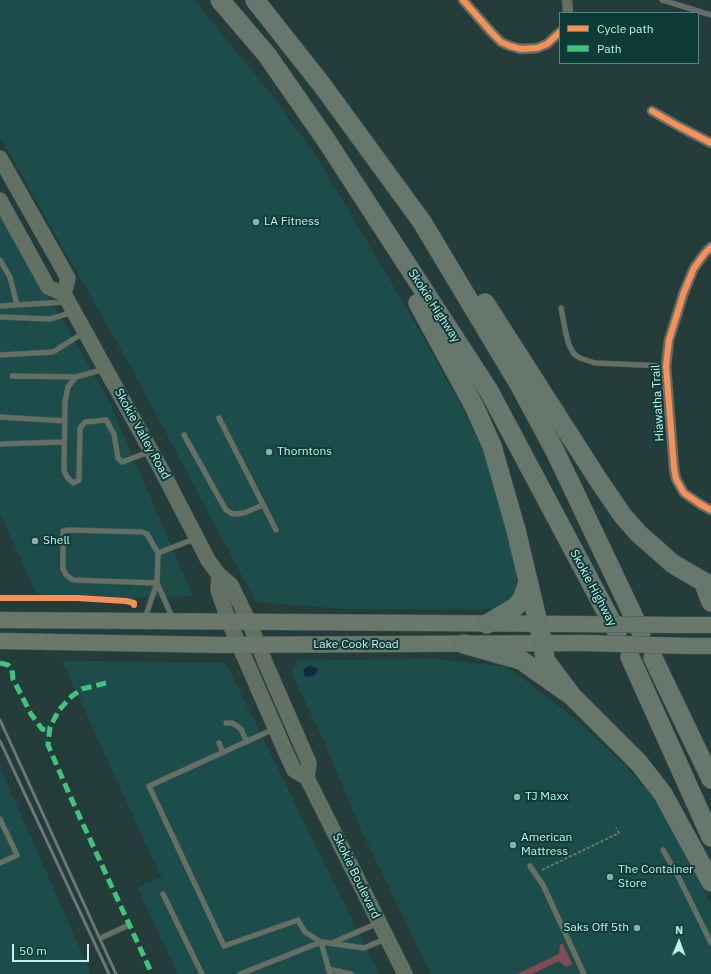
<!DOCTYPE html>
<html>
<head>
<meta charset="utf-8">
<style>
	body { margin:0 }
	#map { position:relative; width:711px; height:974px; overflow:hidden; background:#243c3a; font-family:"IBM Plex Sans",sans-serif }
	canvas { display:block }
	.legend { position:absolute; left:559px; top:12px; width:140px; height:52px; box-sizing:border-box; background:#0c3b38; border:1px solid #578380; margin:0; padding:5px 7px; list-style:none; font-size:12px; color:#c7efeb }
	.legend li { display:flex; align-items:center; gap:8px; height:20px }
	.legend b { width:20px; border:1px solid #578380 }
	.north { position:absolute; left:659px; top:922px; width:40px; height:40px; -webkit-text-stroke:3px #0c3b38; paint-order:stroke; rotate:1deg; font-size:11px; font-weight:700; line-height:16px; text-align:center; color:#c7efeb }
	.north::after { content:''; display:block; margin:auto; width:14px; height:18px; background:#c7efeb; clip-path:polygon(50% 0,100% 100%,50% 72%,0 100%) }
	.scale { position:absolute; left:12px; top:944px; width:77px; height:18px; box-sizing:border-box; border:2px solid #c7efeb; border-top:0; padding-left:5px; font-size:12px; line-height:14px; white-space:nowrap; color:#c7efeb; -webkit-text-stroke:3px #0c3b38; paint-order:stroke }
</style>
</head>
<body>
<div id="map">
<canvas width="711" height="974"></canvas>
<ul class="legend">
<li><b style="height:5px;background:#f78f57"></b>Cycle path</li>
<li><b style="height:5px;background:#40c37c"></b>Path</li>
</ul>
<div class="north">N</div>
<div class="scale">50 m</div>
</div>
<script>
const c = document.querySelector('canvas').getContext('2d');
c.lineJoin = 'round';
function fillPath(path, color) {
  c.fillStyle = color;
  c.fill(path, 'evenodd');
}
function shape(rows) {
  const path = new Path2D();
  for (const r of rows) {
    path.moveTo(r[0], r[1]);
    for (let i = 2; i < r.length; i += 2) path.lineTo(r[i], r[i + 1]);
  }
  return path;
}
function trace(path, color, width, dash) {
  c.strokeStyle = color;
  c.lineWidth = width;
  c.lineCap = dash ? 'butt' : 'round';
  c.setLineDash(dash || []);
  c.stroke(path);
}
function label(font, color, halo, rows, align = 'center') {
  c.font = font + ' "IBM Plex Sans",sans-serif';
  c.lineWidth = 4;
  c.setLineDash([]);
  c.textBaseline = 'middle';
  c.strokeStyle = halo;
  c.fillStyle = color;
  for (const [text, x, y, turn = 0] of rows) {
    c.save();
    c.translate(x, y);
    c.rotate((+turn || 0) * Math.PI / 180);
    c.textAlign = isNaN(turn) ? turn : align;
    if (halo) c.strokeText(text, 0, 0);
    c.fillText(text, 0, 0);
    c.restore();
  }
}
fillPath(shape([
	[0,0,194,0,267,89,313,151,410,314,485,448,517,571,515,599,494,609,345,609,256,602,131,367,0,137],
	[0,213,107,397,193,596,139,598,88,597,37,594,0,514],
	[437,659,508,667,573,717,625,765,668,816,711,905,711,974,431,974,362,832,325,744,291,672,298,660],
	[62,661,226,663,379,974,178,974,137,887,161,877],
	[0,767,91,974,0,974]
]), '#1d4d4a');
fillPath(shape([
	[560,944,563,944,572,964,566,967,559,961,532,974,517,974,559,954]
]), '#844a55');
fillPath(shape([
	[309,666,315,667,318,669,315,675,308,677,305,676,303,672,304,669]
]), '#102b41');
const service = shape([
	[662,0,711,15],
	[0,260,10,277,17,305],
	[0,306,65,302],
	[561,308,566,334,569,345,574,354,580,358,595,363,666,366],
	[0,317,50,319,73,312],
	[0,355,53,352,83,333],
	[105,369,76,377,68,387,65,402,64,471,67,477,73,483,79,480,80,428,85,422,106,420,114,434,118,458,122,462,149,452],
	[12,376,76,377],
	[0,417,65,421],
	[219,418,276,530],
	[184,435,226,510,233,514,244,513,263,505],
	[0,444,64,442],
	[158,553,157,583,73,580,66,575,63,569,63,531,69,530,142,532,147,534,158,553,194,539],
	[157,583,173,619],
	[145,618,157,583],
	[226,723,232,723,237,726,241,729,247,742],
	[274,729,149,786,224,946,298,920,305,932,321,942,364,948,385,939],
	[219,743,223,753],
	[0,819,17,855,0,863],
	[663,850,678,876,711,943],
	[530,866,543,885,584,974],
	[163,894,202,974],
	[103,937,129,925],
	[332,943,378,923],
	[328,969,351,974],
	[240,974,321,942,330,974]
]);
const minor = shape([
	[463,0,492,33,501,42,510,46,521,49,537,48,547,44,560,32],
	[567,0,568,13],
	[652,111,680,127,711,143],
	[711,247,705,253,694,268,684,292,669,340,666,366,674,468,676,479,684,493,700,504,711,510]
]);
const secondary = shape([
	[0,158,68,278,64,294],
	[0,200,48,287,64,294,161,469,208,560,219,575,231,585,249,622,265,662,309,763,307,778],
	[219,575,218,590,229,622,287,755,294,770,307,778,405,974]
]);
const primary = shape([
	[0,620,571,624],
	[678,625,711,625],
	[0,641,223,645,584,643],
	[688,646,711,646]
]);
const motorway = shape([
	[220,0,267,55,326,140,489,391,617,632],
	[255,0,322,85,422,222,519,384,555,451,641,632],
	[418,303,474,406,492,446,516,530,543,644,545,660,572,696],
	[485,303,599,481,623,516,638,533,673,564,711,586],
	[703,581,711,602],
	[487,624,514,608,522,600,528,582],
	[464,644,521,660,572,696,639,763,663,794,711,882],
	[630,657,711,837],
	[653,658,711,779]
]);
trace(service, '#435a58', 6);
trace(minor, '#435a58', 11);
trace(secondary, '#435a58', 16);
trace(primary, '#435a58', 17);
trace(motorway, '#435a58', 20);
trace(shape([
	[542,870,619,833,616,828]
]), '#6b786f', 2, [3, 2]);
trace(service, '#657064', 5);
trace(minor, '#657064', 10);
trace(secondary, '#637165', 15);
trace(primary, '#6a786b', 16);
trace(motorway, '#67776d', 19);
trace(shape([
	[0,720,116,974],
	[0,741,109,974]
]), '#6a7871', 3);
const primaryBridge = shape([
	[571,624,678,625],
	[584,643,688,646]
]);
trace(primaryBridge, '#435a58', 17, []);
trace(primaryBridge, '#6a786b', 16);
trace(shape([
	[0,663,8,665,12,670,13,679,31,714,42,729,49,731],
	[106,683,82,689,72,696,59,710,50,727,48,745,71,798,152,974]
]), '#40c37c', 5, [10, 5]);
trace(shape([
	[463,0,492,33,501,42,510,46,521,49,537,48,547,44,560,32],
	[652,111,680,127,711,143],
	[711,247,705,253,694,268,684,292,669,340,666,366,674,468,676,479,684,493,700,504,711,510],
	[0,598,77,598,126,601,134,603,134,605]
]), '#f78f57', 6);
for (const [x, y, r, color] of [
	[256,222,4,"#8eb0ad"],
	[269,452,4,"#8eb0ad"],
	[35,541,4,"#8eb0ad"],
	[517,797,4,"#8eb0ad"],
	[513,845,4,"#8eb0ad"],
	[610,877,4,"#8eb0ad"],
	[637,928,4,"#8eb0ad"]
]) {
  const dot = new Path2D();
  dot.arc(x, y, r, 0, 2 * Math.PI);
  c.fillStyle = color;
  c.fill(dot);
  trace(dot, '#0c3b38', 1.5);
}
label('12px', '#c7efeb', '#0c3b38', [
	["LA Fitness",264,222],
	["Thorntons",277,452],
	["Shell",43,541],
	["TJ Maxx",525,797],
	["American",521,838],
	["Mattress",521,852],
	["The Container",618,870],
	["Store",618,884],
	["Saks Off 5th",629,928,"right"]
], 'left');
label('12px', '#c7efeb', '#0c3b38', [
	["Skokie Highway",434,306,57],
	["Hiawatha Trail",658,403,-93],
	["Skokie Valley Road",142,434,61],
	["Skokie Highway",593,588,62],
	["Lake Cook Road",356,645],
	["Skokie Boulevard",356,876,64]
]);
</script>
</body>
</html>
